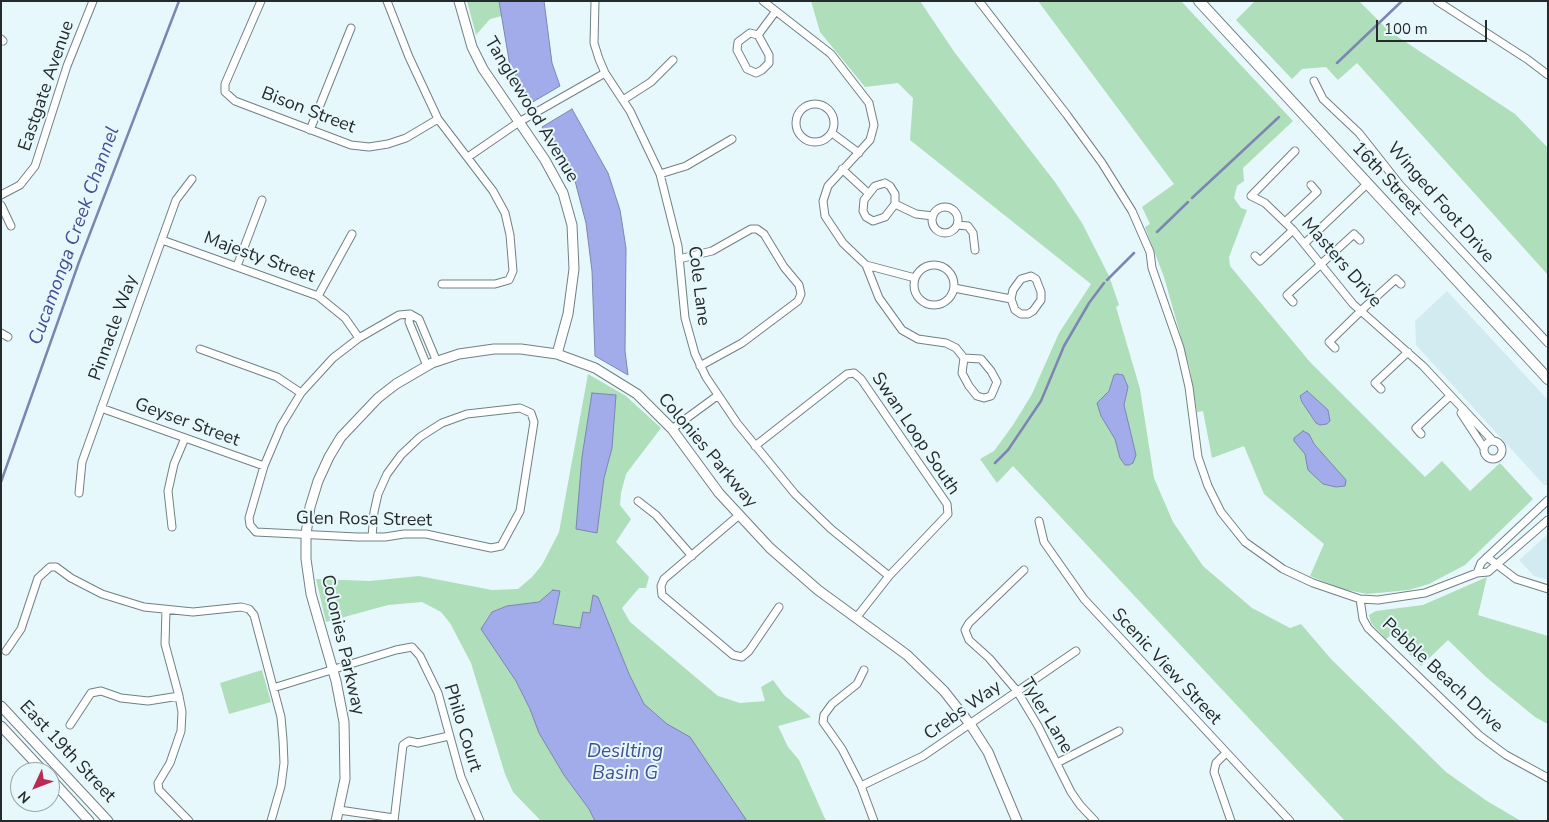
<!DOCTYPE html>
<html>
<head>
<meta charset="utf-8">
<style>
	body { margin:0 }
	#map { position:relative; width:1549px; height:822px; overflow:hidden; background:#e7f8fc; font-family:"Nunito Sans",sans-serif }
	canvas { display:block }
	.frame { position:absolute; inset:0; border:2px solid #252b2c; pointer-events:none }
	.north { position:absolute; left:10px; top:762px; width:50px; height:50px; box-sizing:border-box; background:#e7f8fc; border:1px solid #99a6a9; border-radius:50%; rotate:227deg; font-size:14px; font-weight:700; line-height:20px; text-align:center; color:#252b2c }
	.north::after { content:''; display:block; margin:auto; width:18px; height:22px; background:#bb2b51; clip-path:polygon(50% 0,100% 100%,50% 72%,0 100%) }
	.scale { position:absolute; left:1376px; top:20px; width:111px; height:22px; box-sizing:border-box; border:2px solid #252b2c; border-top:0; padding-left:6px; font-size:15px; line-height:18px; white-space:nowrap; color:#252b2c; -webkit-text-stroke:4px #e7f8fc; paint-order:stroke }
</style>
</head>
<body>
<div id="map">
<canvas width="1549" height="822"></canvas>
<div class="frame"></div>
<div class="north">N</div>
<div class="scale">100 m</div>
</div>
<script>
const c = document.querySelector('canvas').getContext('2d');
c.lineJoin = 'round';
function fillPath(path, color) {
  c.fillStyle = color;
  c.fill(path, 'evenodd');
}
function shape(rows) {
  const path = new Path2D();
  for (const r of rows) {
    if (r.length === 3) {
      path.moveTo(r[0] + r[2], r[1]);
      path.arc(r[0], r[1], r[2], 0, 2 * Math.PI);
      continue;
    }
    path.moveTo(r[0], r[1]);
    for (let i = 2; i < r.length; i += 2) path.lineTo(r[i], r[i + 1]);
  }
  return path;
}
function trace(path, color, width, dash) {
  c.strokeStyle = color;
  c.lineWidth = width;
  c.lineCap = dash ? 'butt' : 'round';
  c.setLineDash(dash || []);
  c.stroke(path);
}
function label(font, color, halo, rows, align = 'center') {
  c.font = font + ' "Nunito Sans",sans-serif';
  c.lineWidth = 4;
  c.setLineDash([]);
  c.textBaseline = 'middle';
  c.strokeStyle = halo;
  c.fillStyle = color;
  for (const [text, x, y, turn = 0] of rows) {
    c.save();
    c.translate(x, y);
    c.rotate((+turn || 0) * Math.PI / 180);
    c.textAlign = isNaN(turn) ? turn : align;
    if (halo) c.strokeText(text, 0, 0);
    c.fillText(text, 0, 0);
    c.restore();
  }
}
fillPath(shape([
	[1447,291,1548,400,1548,485,1544,485,1416,345,1415,321],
	[1548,534,1548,580,1534,576,1519,560]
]), '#d1ebf1');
fillPath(shape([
	[467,1,499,1,502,16,490,19,476,35],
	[811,1,920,1,955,53,1055,182,1082,223,1109,276,1119,305,1116,307,1140,389,1154,478,1173,522,1203,566,1252,608,1290,628,1301,624,1331,659,1446,772,1487,801,1521,821,1345,821,1013,466,997,483,980,459,994,451,1013,425,1032,394,1059,333,1091,284,910,140,913,98,898,83,865,87,820,32],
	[1038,1,1181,1,1293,121,1243,168,1244,181,1237,186,1234,198,1241,208,1247,210,1229,257,1230,266,1310,362,1425,477,1442,461,1470,491,1500,463,1533,499,1465,565,1429,584,1409,590,1367,594,1342,589,1310,576,1324,544,1264,494,1244,446,1212,458,1203,411,1197,412,1190,369,1164,277,1145,227,1150,224,1142,207,1174,184],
	[1255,1,1359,1,1389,31,1515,114,1548,148,1548,275,1357,63,1338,80,1326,67,1302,69,1292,79,1236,20],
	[588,374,626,396,661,428,626,474,621,493,620,505,631,519,616,542,649,577,646,588,639,588,622,608,630,622,718,696,740,703,765,701,761,687,773,680,784,695,811,717,778,726,788,747,799,760,826,821,541,821,513,792,505,774,471,663,450,623,441,612,422,602,388,605,326,622,316,579,370,581,419,576,492,590,518,589,532,577,542,565,559,532],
	[1487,577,1478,615,1548,636,1548,724,1535,717,1486,677,1448,640,1421,666,1391,635,1386,639,1371,623,1369,615,1376,611,1423,605],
	[262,670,271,702,229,714,220,683]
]), '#aedeba');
const water = shape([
	[499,1,544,1,552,63,560,86,531,103,510,66,499,1],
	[572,109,608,173,620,210,626,248,625,351,628,375,595,356,592,271,586,223,575,181,560,154,542,127,572,109],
	[1117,374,1123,375,1128,387,1124,405,1136,455,1133,463,1129,465,1125,465,1120,458,1115,439,1101,416,1097,403,1109,391,1114,375,1117,374],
	[1307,391,1328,410,1330,421,1327,424,1320,425,1316,423,1302,402,1300,396,1307,391],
	[592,393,616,395,612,448,604,478,597,533,576,529,582,457,592,393],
	[1303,431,1309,434,1314,444,1346,480,1345,486,1336,487,1323,484,1308,470,1305,454,1294,441,1294,438,1303,431],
	[553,590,560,591,553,624,580,628,583,612,590,613,593,595,598,597,629,674,644,704,667,724,690,737,747,821,595,821,589,809,564,775,539,733,530,709,516,681,481,629,492,612,507,606,539,602,553,590]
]);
fillPath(water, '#a3acea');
trace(water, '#7d85b1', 1);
trace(shape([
	[1337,63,1402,1],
	[1192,198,1279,117],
	[1157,232,1188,202],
	[1107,280,1134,253],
	[995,463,1008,450,1041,401,1064,346,1089,303,1104,283],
	[1,482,79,262,179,1]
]), '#7d85b1', 2.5);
const minor = shape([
	[261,1,225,84,225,92,235,101,351,145,369,147,388,144,406,138,438,119],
	[387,1,409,57,438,119,493,191,505,213,510,235,513,271,509,280,495,284,442,284],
	[595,1,594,43,599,59,605,73,630,111,660,174,678,246,685,318,695,354,706,377,737,423,795,494,831,529,889,576],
	[763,1,831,54,869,103,874,125,870,140,828,186,823,201,825,216,843,243,866,265,879,298,902,330,918,339,946,343,956,348,964,358,962,373,969,386,977,396,984,398,991,396,997,382,991,371,981,359,964,358],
	[979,1,1067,115,1102,163,1132,211,1150,252,1152,268,1180,348,1189,387,1198,457,1208,486,1221,512,1245,542,1283,569,1313,583,1360,599,1378,600,1425,593,1477,573,1488,572,1548,520],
	[1437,1,1527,59,1548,75],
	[758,35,769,55,769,63,762,70,756,73,747,69,737,50,738,42,750,33,758,35,776,11],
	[1,39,3,41],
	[1314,81,1323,99,1359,133,1400,185,1548,343],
	[623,100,651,82,673,60],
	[815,123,19],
	[310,130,351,28],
	[832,133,859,153],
	[1295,151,1251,196,1265,203,1293,230,1353,304,1423,366,1493,441],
	[468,157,519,122,605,73],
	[842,169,868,193],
	[660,174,686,166,732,139],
	[885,183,890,186,895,194,895,204,885,217,873,221,866,217,863,211,864,200,875,186,885,183],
	[1,195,20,185,35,166,67,66,93,1],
	[895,204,916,214,933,216],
	[1,205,11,226],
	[945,220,13],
	[1285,222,1317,192,1311,185],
	[957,225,968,226,973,233,975,250],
	[162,240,318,296,345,318,359,338],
	[1305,243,1368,183],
	[1255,256,1260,261,1293,230],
	[679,259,712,251,751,229,757,229,764,234,784,267,799,285,801,294,798,301,742,343,700,366],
	[866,265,915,278],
	[934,285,20],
	[237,266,262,200],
	[954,288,1011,299,1015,310,1021,314,1028,314,1033,311,1041,300,1041,292,1036,279,1031,276,1021,279,1013,290,1011,299],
	[318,296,352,234],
	[1293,302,1287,295,1354,234,1360,240],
	[410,314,409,322,427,366],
	[1,333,8,337],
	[1335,348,1329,342,1366,306,1396,279,1401,284],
	[200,349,277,377,301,393],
	[1381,389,1375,383,1408,352],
	[101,408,264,466],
	[1461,413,1484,448],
	[672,429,717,396],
	[1421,434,1416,428,1450,396],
	[1493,450,9],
	[755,446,847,374,854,373,861,379,947,504,948,514,889,576,856,618],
	[79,493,82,462,176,200,192,179],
	[638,501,656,515,692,556],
	[738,516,664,579,661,586,662,595,733,655,742,657,749,651,779,607],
	[1039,521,1044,542,1084,599,1290,821],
	[172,527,168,491,174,464,185,438],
	[372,537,374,512,378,494,387,474,401,455,420,437,442,423,467,414,520,408,531,413,534,422,520,511,501,546,491,548,426,534,404,534,385,537,357,537,256,532,250,525,249,518,264,466,281,426,301,393,333,358,359,338,399,315,410,314,419,319,437,362],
	[1487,557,1516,579,1548,589],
	[1024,570,969,623,965,630,969,640,989,658,1017,691,1038,726,1071,792,1080,805,1095,821],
	[1477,573,1481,563,1548,500],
	[1360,599,1363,619,1368,628,1479,735,1506,755,1548,778],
	[166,610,165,644,179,696,182,712,181,731,170,763,158,783,159,790,189,821],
	[6,651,21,629,38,578,50,567,56,567,71,578,102,594,144,607,193,612,241,607,249,609,254,615,281,717,283,740,284,763,281,786,271,821],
	[864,670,857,684,832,704,824,715,823,722,842,749,861,786,874,821],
	[273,688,396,650,412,647,420,656,438,693,461,777,480,821],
	[70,725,91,693,101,691,121,698,148,701,179,696],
	[1226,753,1216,763,1214,772,1231,821],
	[1057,763,1119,731],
	[861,786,923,756,1076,651],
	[339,810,394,818],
	[394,821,403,745,409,741,418,743,449,736]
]);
const tertiary = shape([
	[459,1,472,47,483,69,545,160,563,193,572,225,574,269,568,314,557,354],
	[336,821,345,779,344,722,336,681,311,594,306,559,306,534,310,507,318,481,329,457,341,437,378,398,396,384,432,363,459,354,494,349,521,349,557,354,595,368,637,394,672,429,719,493,770,548,818,590,907,655,944,691,970,724,988,752,1017,821]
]);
const secondary = shape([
	[1,706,108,821],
	[1,726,44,772],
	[50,778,89,821]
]);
const primary = shape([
	[1199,1,1548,379]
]);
trace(minor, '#718084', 9);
trace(tertiary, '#718084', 11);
trace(secondary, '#718084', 11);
trace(primary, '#718084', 12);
trace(minor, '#fff', 7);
trace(tertiary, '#fff', 9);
trace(secondary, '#fff', 9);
trace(primary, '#fff', 10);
label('18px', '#252b2c', '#e7f8fc', [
	["Eastgate Avenue",47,86,-71],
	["Tanglewood Avenue",531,110,59],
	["Bison Street",308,111,21],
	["16th Street",1386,179,47],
	["Winged Foot Drive",1440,203,49],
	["Majesty Street",259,258,20],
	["Masters Drive",1341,263,49],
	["Cole Lane",698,286,83],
	["Pinnacle Way",114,328,-70],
	["Geyser Street",187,423,20],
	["Swan Loop South",915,434,56],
	["Colonies Parkway",707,451,50],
	["Glen Rosa Street",364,520,1],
	["Colonies Parkway",342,645,77],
	["Scenic View Street",1166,667,47],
	["Pebble Beach Drive",1442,676,43],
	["Crebs Way",963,711,-35],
	["Tyler Lane",1046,716,59],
	["Philo Court",462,728,73],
	["East 19th Street",67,752,47]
]);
label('italic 19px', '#474c96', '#e7f8fc', [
	["Cucamonga Creek Channel",75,236,-70],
	["Desilting",625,752],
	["Basin G",625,774]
]);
</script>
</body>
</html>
